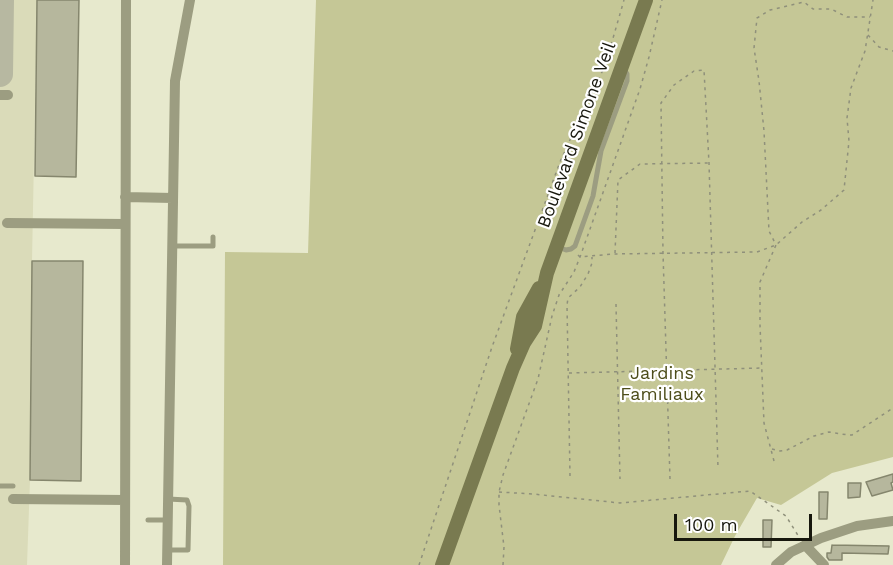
<!DOCTYPE html>
<html>
<head>
<meta charset="utf-8">
<style>
	body { margin:0 }
	#map { position:relative; width:893px; height:565px; overflow:hidden; background:#e7e9cd; font-family:"Work Sans",sans-serif }
	canvas { display:block }
	.scale { position:absolute; left:674px; top:514px; width:138px; height:27px; box-sizing:border-box; border:3px solid #17170d; border-top:0; padding-left:8px; font-size:18px; line-height:21px; white-space:nowrap; color:#17170d; -webkit-text-stroke:4px #fff; paint-order:stroke }
</style>
</head>
<body>
<div id="map">
<canvas width="893" height="565"></canvas>
<div class="scale">100 m</div>
</div>
<script>
const c = document.querySelector('canvas').getContext('2d');
c.lineJoin = 'round';
function fillPath(path, color) {
  c.fillStyle = color;
  c.fill(path, 'evenodd');
}
function shape(rows) {
  const path = new Path2D();
  for (const r of rows) {
    path.moveTo(r[0], r[1]);
    for (let i = 2; i < r.length; i += 2) path.lineTo(r[i], r[i + 1]);
  }
  return path;
}
function trace(path, color, width, dash) {
  c.strokeStyle = color;
  c.lineWidth = width;
  c.lineCap = dash ? 'butt' : 'round';
  c.setLineDash(dash || []);
  c.stroke(path);
}
function label(font, color, halo, rows, align = 'center') {
  c.font = font + ' "Work Sans",sans-serif';
  c.lineWidth = 4.5;
  c.setLineDash([]);
  c.textBaseline = 'middle';
  c.strokeStyle = halo;
  c.fillStyle = color;
  for (const [text, x, y, turn = 0] of rows) {
    c.save();
    c.translate(x, y);
    c.rotate((+turn || 0) * Math.PI / 180);
    c.textAlign = isNaN(turn) ? turn : align;
    if (halo) c.strokeText(text, 0, 0);
    c.fillText(text, 0, 0);
    c.restore();
  }
}
fillPath(shape([
	[0,0,37,0,32,261,30,480,27,565,0,565]
]), '#dadbb9');
fillPath(shape([
	[316,0,893,0,893,457,832,473,781,505,757,498,735,536,721,565,223,565,225,252,308,253]
]), '#c5c796');
trace(shape([
	[0,74,1,0]
]), '#b7b8a1', 26);
const building = shape([
	[37,0,79,0,76,177,35,176,37,0],
	[32,261,83,261,81,481,30,480,32,261],
	[893,474,893,482,891,483,893,490,872,496,866,482,893,474],
	[848,483,861,483,860,497,848,498,848,483],
	[819,492,828,492,827,519,819,519,819,492],
	[763,520,772,520,771,547,763,547,763,520],
	[832,545,889,546,888,554,842,553,842,560,829,560,827,557,827,553,831,553,832,545]
]);
fillPath(building, '#b6b79d');
trace(building, '#85866d', 1.5);
trace(shape([
	[868,35,879,47,893,51],
	[615,253,618,180,640,164,709,163],
	[578,255,580,257,612,254,757,252,776,245,802,222,821,210,844,190,849,141,847,118,851,88,865,51,873,0],
	[616,304,620,479],
	[569,373,762,368],
	[772,449,780,451,787,450,814,436,829,432,848,435,852,435,893,408],
	[774,461,764,423,760,325,760,282,776,245,769,231,764,131,759,81,754,48,757,18,770,10,804,2,813,9,831,9,847,17,870,17],
	[570,476,567,305,568,298,580,287,588,274,592,263,592,257],
	[670,479,663,253,661,103,674,85,694,71,704,70,709,163,718,468],
	[499,492,533,494,620,503,750,491,786,516,799,537],
	[419,565,492,347,560,162,587,102,605,66,624,0],
	[503,565,504,547,499,505,499,492,503,475,538,379,552,316,559,295,574,272,580,257,640,89,649,57,662,0]
]), '#8f907b', 1.5, [3, 4.5]);
trace(shape([
	[172,246,213,246,213,237],
	[558,247,566,250,571,249,575,246,593,196,601,151,627,81,627,74,623,68],
	[0,486,13,486],
	[148,520,167,520],
	[167,550,188,550,189,506,187,500,168,499]
]), '#9c9d81', 5);
trace(shape([
	[0,95,8,95],
	[125,197,173,198],
	[7,223,125,224],
	[13,499,125,500],
	[805,545,824,565],
	[125,565,126,0],
	[167,565,175,81,190,0],
	[776,565,791,552,821,538,857,526,893,521]
]), '#9c9d81', 10);
trace(shape([
	[517,349,523,317,539,288],
	[442,565,513,368,524,343,535,326,547,273,646,0]
]), '#797a50', 14);
label('18px', '#17170d', '#fff', [
	["Boulevard Simone Veil",577,135,-70]
]);
label('18px', '#4d4d1a', '#fff', [
	["Jardins",662,374],
	["Familiaux",662,395]
]);
</script>
</body>
</html>
